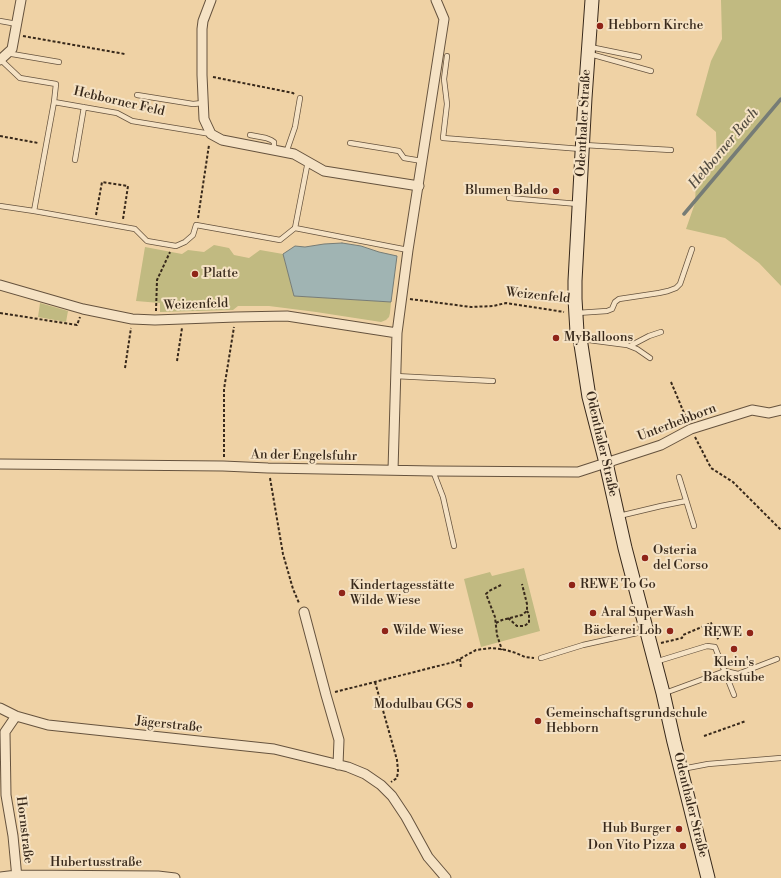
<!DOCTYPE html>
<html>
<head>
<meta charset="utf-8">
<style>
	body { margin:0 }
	canvas { display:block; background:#efd2a5 }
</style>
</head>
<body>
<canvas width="781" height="878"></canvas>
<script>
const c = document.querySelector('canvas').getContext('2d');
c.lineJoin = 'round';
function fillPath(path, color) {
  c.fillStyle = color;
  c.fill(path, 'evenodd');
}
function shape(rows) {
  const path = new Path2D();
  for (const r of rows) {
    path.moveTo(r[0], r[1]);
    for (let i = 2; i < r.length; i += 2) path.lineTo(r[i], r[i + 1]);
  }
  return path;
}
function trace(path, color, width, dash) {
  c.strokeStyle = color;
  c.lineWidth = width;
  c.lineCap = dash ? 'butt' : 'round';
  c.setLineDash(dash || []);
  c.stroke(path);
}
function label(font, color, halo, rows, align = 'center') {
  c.font = font + ' "Libre Bodoni",serif';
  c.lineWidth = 4;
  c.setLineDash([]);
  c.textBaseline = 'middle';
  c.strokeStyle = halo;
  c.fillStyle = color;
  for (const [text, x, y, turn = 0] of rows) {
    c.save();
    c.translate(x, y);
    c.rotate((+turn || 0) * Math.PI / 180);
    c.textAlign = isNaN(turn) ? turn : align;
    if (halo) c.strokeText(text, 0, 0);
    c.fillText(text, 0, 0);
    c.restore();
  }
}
fillPath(shape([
	[721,0,781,0,781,286,759,263,725,238,686,229,695,203,696,181,717,163,716,132,696,115,711,61,722,39],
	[214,245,229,248,234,255,249,258,260,250,283,254,294,296,391,302,390,313,389,317,386,320,381,322,316,312,269,306,238,306,233,310,160,312,160,303,136,301,145,247,182,254,188,250,204,252],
	[40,303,68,311,66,322,38,317],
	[524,568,540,631,481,647,464,579,490,572,492,576]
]), '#c1ba81');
const water = shape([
	[342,243,361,246,379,252,397,256,391,302,294,296,283,254,295,246,305,247,324,244,342,243]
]);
fillPath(water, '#a0b4b3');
trace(water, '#767c76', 1);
trace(shape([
	[684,214,781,99]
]), '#767c76', 3.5);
const service = shape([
	[0,21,17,24],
	[590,47,639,57],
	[10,51,12,54,59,62],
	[590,54,651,71],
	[447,56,444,79,447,104,443,138,581,149],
	[1,60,20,78,56,84,54,102,117,113,132,121,211,134],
	[137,95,193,104,203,103],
	[250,135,266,138,271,140,274,142,274,150],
	[350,143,399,151,404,158,422,161],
	[584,145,671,150],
	[286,153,295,127,300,98],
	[75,160,84,107],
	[509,198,578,204],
	[0,206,34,211,54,102],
	[34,211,135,229,147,241,176,246,185,242,193,235,196,225,280,240,295,228,408,250],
	[295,228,308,161],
	[577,313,607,311,612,309,615,302,619,299,659,293,668,291,676,288,680,284,692,249],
	[581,339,627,345,637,349,650,358],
	[630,346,649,336,661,332],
	[395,376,493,381],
	[433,471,443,497,454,546],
	[679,477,694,526],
	[619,516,661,506,686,501],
	[541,658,583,645,646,631],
	[655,662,707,646,715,647,734,695],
	[665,693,725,671,738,674,777,659],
	[682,769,708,764,781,758]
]);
const minor = shape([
	[211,0,203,21,202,29,202,75,204,119,211,134,222,140,294,154,324,171,419,186],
	[0,60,12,49,21,0],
	[0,285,83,309,132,319,155,320,236,317,287,316,397,333,393,470],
	[397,333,408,250,444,19,436,0],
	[0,464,223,466,268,468,433,471,578,472,661,445,691,429,752,410,769,413,781,410],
	[304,612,326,695,339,740,338,765],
	[0,708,16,716,48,725,274,749,348,767,365,774,381,785,392,796,406,817,428,857,446,878],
	[16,716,5,732,6,795,13,836,17,878],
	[0,877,17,875,158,876,175,878]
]);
const secondary = shape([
	[592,0,585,98,575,281,575,299,577,332,580,338,589,397,606,463,625,548,663,693,674,742,708,878]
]);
trace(service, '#66533e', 6);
trace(minor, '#66533e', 11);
trace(secondary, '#38291b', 15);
trace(shape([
	[23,36,125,54],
	[213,77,293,93,294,94],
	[0,136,38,143],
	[96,215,102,182,128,186,123,219],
	[198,218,209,145],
	[410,299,471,307,493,306,506,303,564,312],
	[156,311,157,280,170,252],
	[0,313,77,325,80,317],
	[177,361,182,328],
	[125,368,131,328],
	[671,382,687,420],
	[695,437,711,468,733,482,781,530],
	[224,457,224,389,234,327],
	[270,478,283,554,293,589,299,603],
	[501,585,489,591,486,594,495,617,497,635,502,650],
	[508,618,517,626,524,626,529,623,529,614,527,611],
	[496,623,502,620,522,615,527,611,527,604,522,584],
	[661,643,682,638,683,635,711,623,719,641],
	[460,659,461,668],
	[375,682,397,760,398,771,397,778,391,782],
	[335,692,454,662,476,650,492,648,506,650,516,653,525,657,534,658],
	[704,736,746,721]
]), '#38291b', 2, [3, 2]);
trace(service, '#f5e2c4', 4.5);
trace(minor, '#f5e2c4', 9);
trace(secondary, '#f5e2c4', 13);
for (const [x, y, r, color] of [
	[600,26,4,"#8f2418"],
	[556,191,4,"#8f2418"],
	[195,274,4,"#8f2418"],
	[556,338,4,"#8f2418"],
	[645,558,4,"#8f2418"],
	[572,585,4,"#8f2418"],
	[342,593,4,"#8f2418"],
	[593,613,4,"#8f2418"],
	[385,631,4,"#8f2418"],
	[670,631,4,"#8f2418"],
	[750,633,4,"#8f2418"],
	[734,649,4,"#8f2418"],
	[470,705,4,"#8f2418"],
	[538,721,4,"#8f2418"],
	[679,829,4,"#8f2418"],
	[683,846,4,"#8f2418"]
]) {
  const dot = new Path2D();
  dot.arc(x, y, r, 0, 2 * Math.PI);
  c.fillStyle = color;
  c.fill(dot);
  trace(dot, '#f5e2c4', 1.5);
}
label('13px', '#38291b', '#f5e2c4', [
	["Hebborn Kirche",608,26],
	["Blumen Baldo",548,191,"right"],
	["Platte",203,274],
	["MyBalloons",564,338],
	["Osteria",653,551],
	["del Corso",653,566],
	["REWE To Go",580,585],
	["Kindertagesstätte",350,586],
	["Wilde Wiese",350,601],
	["Aral SuperWash",601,613],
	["Wilde Wiese",393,631],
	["Bäckerei Lob",662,631,"right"],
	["REWE",742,633,"right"],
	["Klein's",734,663,"center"],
	["Backstube",734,678,"center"],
	["Modulbau GGS",462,705,"right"],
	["Gemeinschaftsgrundschule",546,714],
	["Hebborn",546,729],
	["Hub Burger",671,829,"right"],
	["Don Vito Pizza",675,846,"right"]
], 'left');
label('13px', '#38291b', '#f5e2c4', [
	["Hebborner Feld",119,102,13],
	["Odenthaler Straße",584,123,-87],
	["Weizenfeld",538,296,6],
	["Weizenfeld",196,305,-2],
	["Unterhebborn",677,423,-21],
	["Odenthaler Straße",601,444,77],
	["An der Engelsfuhr",304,456,1],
	["Jägerstraße",169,725,6],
	["Odenthaler Straße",690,805,76],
	["Hornstraße",24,830,83],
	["Hubertusstraße",96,863]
]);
label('italic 14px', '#524c41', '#f5e2c4', [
	["Hebborner Bach",724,149,-50]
]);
</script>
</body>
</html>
